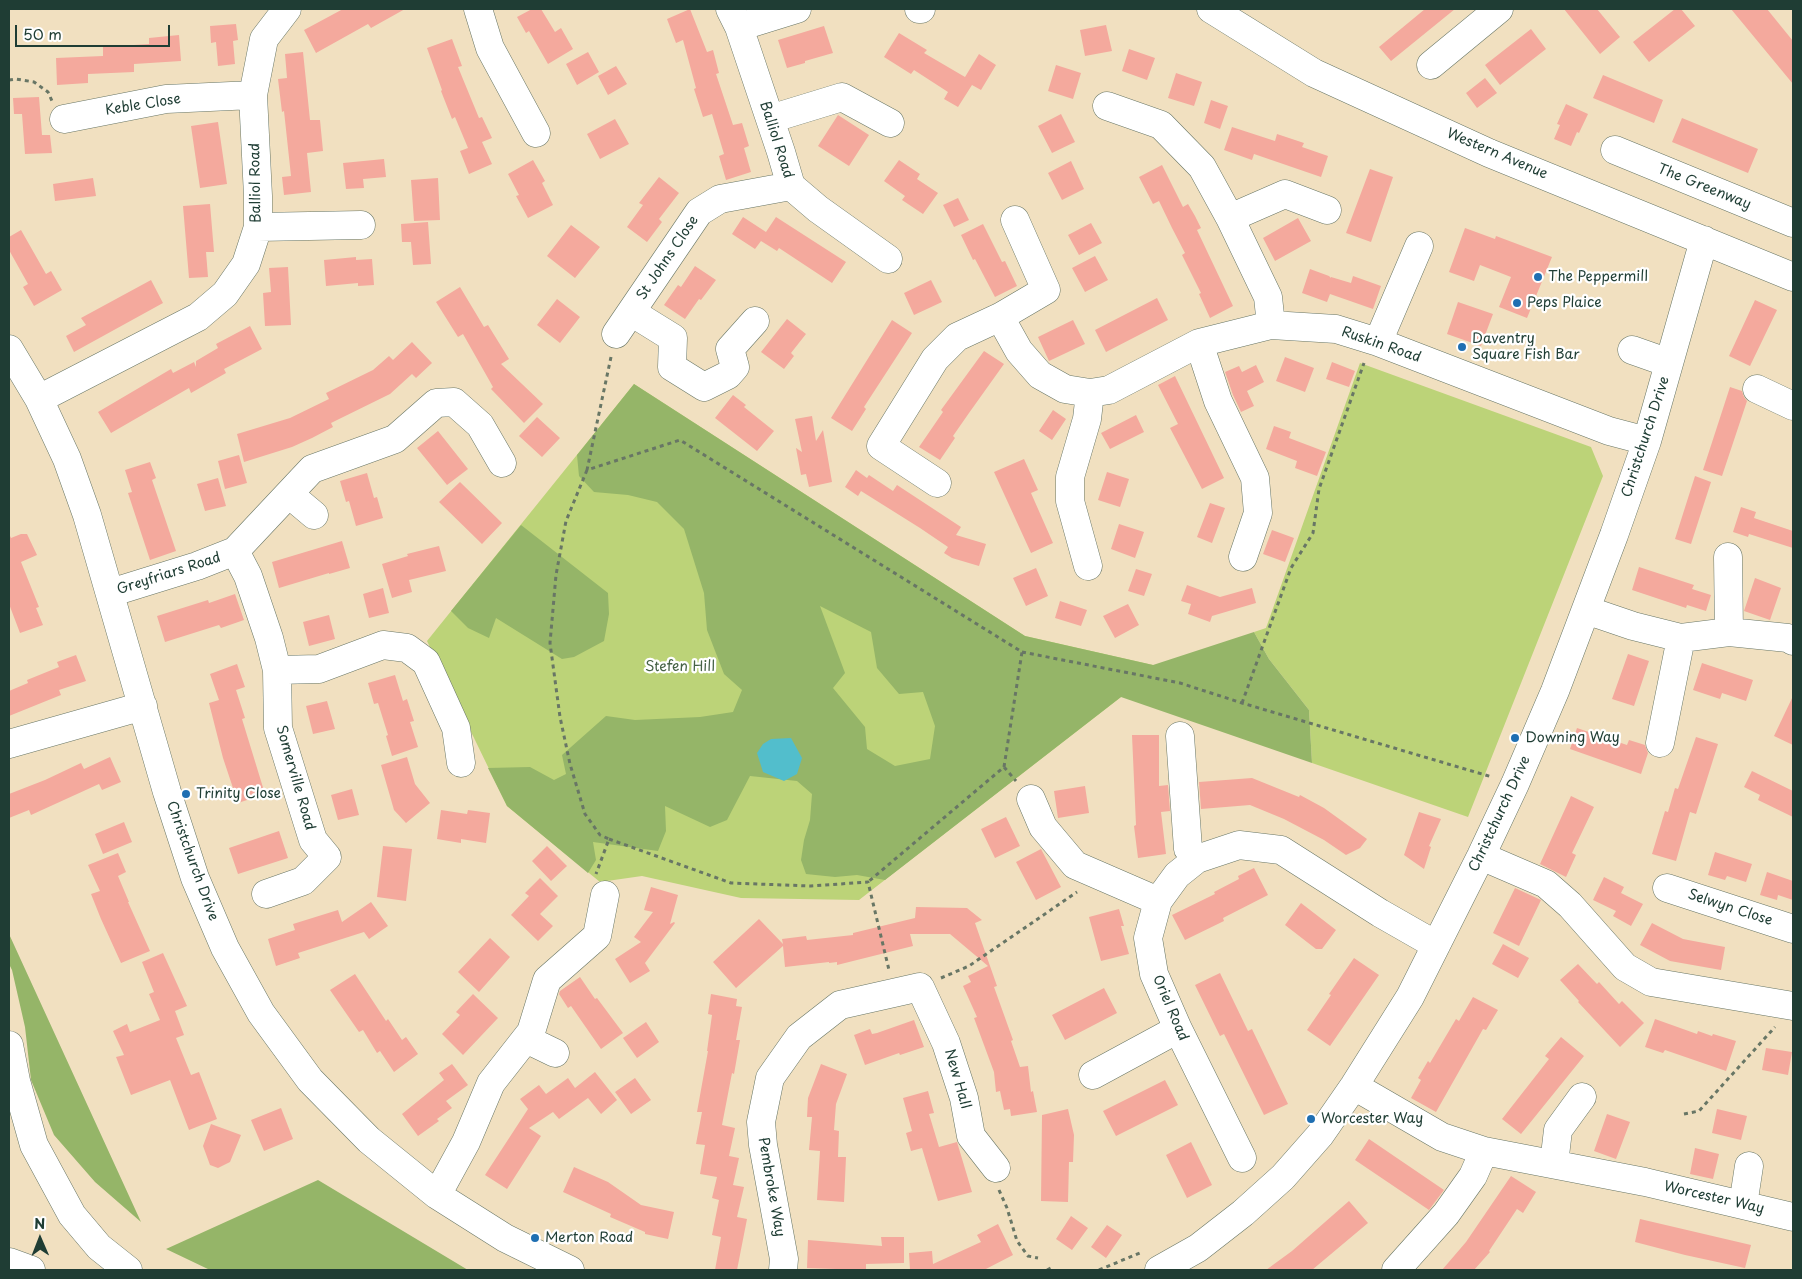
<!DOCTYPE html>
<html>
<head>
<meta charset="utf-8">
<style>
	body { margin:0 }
	#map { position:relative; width:1802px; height:1279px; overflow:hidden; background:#f1e0c0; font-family:"Playpen Sans",sans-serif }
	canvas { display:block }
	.frame { position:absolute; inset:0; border:10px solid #1f3d34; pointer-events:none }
	.north { position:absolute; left:15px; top:1214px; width:50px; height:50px; -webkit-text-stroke:4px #fff; paint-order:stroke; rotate:359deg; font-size:14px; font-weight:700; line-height:20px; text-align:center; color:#1f3d34 }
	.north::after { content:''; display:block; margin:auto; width:18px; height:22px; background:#1f3d34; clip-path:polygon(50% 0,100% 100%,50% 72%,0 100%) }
	.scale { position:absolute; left:15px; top:25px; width:155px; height:22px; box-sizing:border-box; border:2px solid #1f3d34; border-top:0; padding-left:6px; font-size:15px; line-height:18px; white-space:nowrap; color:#1f3d34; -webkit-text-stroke:4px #fff; paint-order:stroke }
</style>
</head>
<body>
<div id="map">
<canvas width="1802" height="1279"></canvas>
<div class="frame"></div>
<div class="north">N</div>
<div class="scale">50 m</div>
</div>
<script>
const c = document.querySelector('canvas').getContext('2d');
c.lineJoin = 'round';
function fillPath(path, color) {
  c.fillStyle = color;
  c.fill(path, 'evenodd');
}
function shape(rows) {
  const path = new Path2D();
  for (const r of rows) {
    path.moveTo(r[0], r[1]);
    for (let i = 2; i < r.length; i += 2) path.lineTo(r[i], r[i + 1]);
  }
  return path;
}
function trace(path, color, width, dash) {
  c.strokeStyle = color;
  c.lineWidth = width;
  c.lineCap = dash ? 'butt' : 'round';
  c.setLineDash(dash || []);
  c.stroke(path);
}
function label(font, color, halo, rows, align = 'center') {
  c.font = font + ' "Playpen Sans",sans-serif';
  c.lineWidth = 4.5;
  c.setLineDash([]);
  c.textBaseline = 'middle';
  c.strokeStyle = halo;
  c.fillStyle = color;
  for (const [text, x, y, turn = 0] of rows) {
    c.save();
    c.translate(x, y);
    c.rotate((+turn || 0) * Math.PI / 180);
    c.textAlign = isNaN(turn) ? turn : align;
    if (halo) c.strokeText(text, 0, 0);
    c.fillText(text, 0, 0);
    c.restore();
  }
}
fillPath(shape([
	[1360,363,1591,447,1603,476,1468,817,1312,763,1309,710,1269,659,1254,632,1266,628],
	[634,384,1025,636,1153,665,1121,697,859,900,741,898,642,876,600,882,507,806,427,641]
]), '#bcd378');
fillPath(shape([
	[634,384,1025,636,1153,665,1254,632,1269,659,1309,710,1312,763,1121,697,885,880,857,875,835,877,806,874,801,860,804,840,810,820,812,794,797,781,750,776,727,820,710,827,665,806,666,831,658,851,593,842,596,860,588,873,507,806,488,768,530,767,554,780,566,774,562,755,606,716,635,720,700,717,733,712,742,690,724,674,707,630,704,593,684,529,657,502,628,495,594,492,579,476,577,455],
	[820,606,871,632,877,668,899,694,923,692,935,726,930,759,895,766,867,749,865,727,833,688,845,673],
	[521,525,608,593,609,614,604,641,574,657,562,659,496,618,489,638,468,628,451,611],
	[9,934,141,1222,95,1182,54,1135,31,1080,25,1027,12,970,9,964],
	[318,1180,468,1270,210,1270,166,1249]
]), '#95b568');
fillPath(shape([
	[791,738,802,758,797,774,784,781,763,772,757,753,763,744,771,739]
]), '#52becc');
fillPath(shape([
	[343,9,405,9,371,28,368,24,316,53,304,30],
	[532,9,541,9,555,32,561,28,573,49,548,64,529,31,526,33,517,17],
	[690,9,707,52,713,50,719,73,716,74,733,125,742,123,749,146,744,148,751,172,726,180,719,156,724,154,712,114,703,117,694,89,696,88,683,40,676,43,667,19],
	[1425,9,1455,9,1391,61,1379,47],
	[1564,9,1597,9,1620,37,1600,54],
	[1675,9,1681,9,1695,26,1649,62,1633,42],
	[1731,9,1767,9,1793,41,1793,84],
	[236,24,238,40,233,41,235,64,218,66,216,42,211,43,210,26],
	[1106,25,1112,51,1085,56,1080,30],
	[824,26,833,53,805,61,805,63,787,68,778,40],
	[1531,29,1546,49,1500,85,1485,65],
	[899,33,927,50,924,53,965,77,979,54,996,65,981,90,972,85,958,107,944,99,948,92,914,70,911,74,884,57],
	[179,35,181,61,134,64,134,72,88,74,88,83,57,85,56,58,103,56,103,47,149,44,149,38],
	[452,39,462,66,458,67,479,118,482,117,492,138,482,142,492,164,469,174,460,151,468,148,455,117,452,119,441,91,442,90,427,48],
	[1129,49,1155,58,1147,80,1122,71],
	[303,52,310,120,320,120,323,151,307,153,311,192,284,195,282,177,291,176,284,111,282,112,278,79,287,78,285,54],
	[588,52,599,72,577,85,566,64],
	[1056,65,1081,73,1073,99,1048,91],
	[616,66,627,84,608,95,598,76],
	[1176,73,1202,82,1194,106,1168,98],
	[1603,75,1663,100,1654,123,1593,98],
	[1485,78,1497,93,1477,108,1466,93],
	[39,97,42,135,50,135,52,153,25,154,22,114,14,114,13,98],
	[1211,100,1228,106,1220,129,1204,123],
	[1566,104,1588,114,1579,133,1577,132,1571,146,1554,139,1560,125,1557,124],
	[1061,114,1075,142,1052,153,1038,126],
	[838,115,869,135,849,166,818,146],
	[1682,118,1758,149,1748,173,1672,142],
	[615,119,629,144,600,159,587,134],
	[218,122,227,184,200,188,191,126],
	[1232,127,1275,141,1277,134,1304,143,1302,147,1328,156,1321,177,1254,154,1252,160,1224,150],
	[384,159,386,177,363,179,364,188,346,189,343,163],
	[533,160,545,181,542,183,553,205,528,218,516,196,519,195,508,174],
	[899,160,920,174,917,179,938,193,923,214,902,200,905,196,884,181],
	[1071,161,1084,189,1062,200,1048,173],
	[1162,165,1183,207,1188,204,1195,216,1201,228,1197,230,1233,306,1210,318,1199,294,1201,293,1182,255,1185,253,1172,228,1159,201,1153,204,1139,177],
	[1370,169,1393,177,1371,242,1346,233],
	[659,177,679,193,659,219,662,222,647,242,627,227,643,205,639,203],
	[93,178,96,196,55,201,53,184],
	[438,178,440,220,414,221,411,180],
	[958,198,969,220,954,227,943,205],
	[210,204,214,252,206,252,208,277,189,278,183,206],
	[743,217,766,232,776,217,846,262,832,283,779,248,777,251,761,241,755,249,732,234],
	[1298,218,1311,241,1275,261,1263,238],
	[428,222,431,264,413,265,411,242,402,242,401,224],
	[1091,223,1102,243,1079,255,1068,235],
	[983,224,1002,262,1005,261,1017,286,995,297,975,259,973,260,961,235],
	[571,225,600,247,575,278,547,256],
	[1465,228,1495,239,1496,236,1552,257,1527,318,1499,307,1511,277,1480,265,1474,281,1449,272],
	[21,230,46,274,51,271,62,290,34,306,23,287,28,284,9,250,9,237],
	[1095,256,1108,280,1085,292,1072,268],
	[356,257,356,260,372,259,374,285,358,286,358,283,326,286,324,260],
	[695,266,716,280,701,300,699,299,685,319,664,305,678,285,681,287],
	[288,267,291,325,265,326,263,293,271,292,269,268],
	[1310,269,1329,276,1331,278,1331,277,1351,283,1353,276,1381,286,1373,309,1330,294,1327,302,1302,293],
	[151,280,163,303,74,352,66,336,86,325,81,318],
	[931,280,942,302,914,315,904,293],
	[460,287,484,327,488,325,509,359,501,364,543,404,524,423,491,389,493,387,463,334,458,337,436,302],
	[1157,298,1168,320,1106,352,1095,330],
	[557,299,580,317,560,343,537,325],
	[1755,300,1777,310,1750,366,1729,356],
	[1458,302,1493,314,1481,346,1447,334],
	[787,319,806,334,791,353,794,356,784,369,761,352],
	[892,320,912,333,864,407,866,409,852,431,831,418],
	[1073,320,1085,344,1049,361,1038,337],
	[250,326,262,349,224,369,226,373,191,393,189,388,111,433,98,412,171,369,173,373,194,362,196,367,196,361,218,348,216,344],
	[412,342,432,363,416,378,412,374,390,394,331,423,333,427,312,438,292,447,244,462,237,434,290,418,329,399,326,393,373,370,389,356,393,360],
	[984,351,1004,364,969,413,953,436,955,438,940,460,919,447,943,412,941,410],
	[1285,357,1314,368,1305,392,1276,381],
	[1332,362,1355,371,1349,387,1326,379],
	[1256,365,1264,382,1247,391,1254,406,1241,412,1233,395,1225,372,1239,366,1242,372],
	[1175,376,1224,478,1202,489,1170,428,1178,424,1158,385],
	[1730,387,1742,391,1744,397,1747,401,1722,476,1703,470],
	[733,395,746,405,744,407,774,431,757,451,715,418],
	[1053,410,1066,419,1052,440,1039,431],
	[1136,415,1144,432,1110,449,1101,433],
	[812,416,816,441,823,430,832,482,809,487,806,474,801,475,796,448,802,452,795,419],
	[537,417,560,438,542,457,519,436],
	[1274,426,1291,432,1289,438,1326,452,1317,476,1295,468,1297,461,1266,449],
	[438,431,468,469,447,485,417,448],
	[239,455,247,483,225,489,218,461],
	[1024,459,1038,490,1031,493,1053,543,1031,553,994,472],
	[150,462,156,478,152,480,176,551,150,560,128,493,132,492,125,470],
	[856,470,867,478,869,475,893,491,897,485,961,527,956,535,986,544,979,566,952,558,944,553,948,547,920,528,861,491,858,496,845,487],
	[1107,472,1129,479,1120,507,1098,500],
	[367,473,374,498,377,497,383,518,356,526,349,501,346,502,340,481],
	[1695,476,1711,482,1691,544,1675,539],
	[218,478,226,506,205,511,197,484],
	[460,482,502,523,482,544,439,502],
	[1210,503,1225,508,1212,543,1197,537],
	[1741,507,1756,512,1754,518,1793,531,1793,548,1749,534,1748,537,1733,532],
	[1119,524,1144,532,1135,558,1111,549],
	[1272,530,1294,538,1285,562,1263,554],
	[9,534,11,538,21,534,27,534,37,555,21,562,39,607,36,608,43,625,20,633,9,604],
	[342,541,350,568,329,574,329,573,279,588,272,562],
	[439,546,446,571,409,580,412,592,392,598,382,564,408,556,407,554],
	[1639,567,1694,585,1692,589,1711,595,1706,611,1687,605,1686,608,1632,590],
	[1036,568,1048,596,1026,606,1013,578],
	[1136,569,1152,574,1144,596,1128,591],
	[1755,578,1781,588,1770,620,1744,611],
	[1187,585,1220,597,1252,588,1256,603,1212,616,1210,622,1188,614,1191,604,1181,601],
	[383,588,389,613,369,618,363,594],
	[235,594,244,620,221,628,219,625,165,642,157,616,208,600,209,603],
	[1060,601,1087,610,1081,626,1055,618],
	[1128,604,1139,625,1115,638,1103,616],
	[329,615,335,639,309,646,303,622],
	[1628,654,1649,661,1634,706,1612,699],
	[76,655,86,681,59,690,61,695,9,716,9,691,28,683,27,680,59,667,57,662],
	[1702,663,1753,680,1746,701,1722,693,1720,699,1693,690],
	[237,664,245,687,236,690,245,718,242,719,265,794,238,803,223,758,209,703,219,700,210,674],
	[395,675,403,701,407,699,414,721,410,722,418,747,392,756,386,736,388,735,378,703,374,704,368,683],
	[1793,696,1793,745,1774,736],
	[327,701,335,729,313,734,306,706],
	[1577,728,1627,745,1629,740,1645,745,1648,753,1641,774,1570,749],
	[1132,735,1159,735,1159,786,1168,785,1170,811,1161,812,1166,854,1138,858,1134,826,1136,825],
	[1696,737,1718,744,1696,814,1690,812,1676,861,1652,854,1665,811,1668,812,1675,788,1678,789],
	[110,757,121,782,102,790,99,784,31,815,29,810,9,818,9,794,45,780,81,763,84,769],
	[407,757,415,784,430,803,406,823,394,810,381,765],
	[1752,771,1793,791,1793,817,1758,800,1760,795,1744,787],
	[1252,778,1299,797,1300,795,1324,808,1367,839,1360,848,1346,855,1324,840,1284,819,1250,805,1201,809,1199,782],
	[1085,786,1089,813,1058,818,1054,791],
	[352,789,359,815,338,820,331,795],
	[1571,796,1594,807,1572,853,1576,855,1566,877,1540,864],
	[441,810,467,814,468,810,490,813,486,843,461,839,461,843,437,839],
	[1419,812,1441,819,1429,846,1431,847,1424,869,1404,855],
	[1006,817,1020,846,995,858,981,829],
	[124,822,132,842,103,854,95,834],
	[279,831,288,858,238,874,229,848],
	[383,846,412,849,406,901,377,897],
	[547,846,567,866,551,881,532,861],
	[1041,849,1061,887,1036,900,1016,862],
	[1715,852,1752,864,1746,882,1727,876,1725,880,1708,875],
	[118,853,126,872,118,876,129,902,128,902,150,951,121,963,101,919,91,894,100,891,88,865],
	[1254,868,1268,895,1223,918,1224,921,1185,940,1172,915,1215,894,1214,892,1239,879,1238,876],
	[1767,872,1793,881,1793,900,1778,895,1777,900,1760,895],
	[1604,877,1624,887,1621,893,1643,904,1631,926,1613,916,1616,911,1593,900],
	[540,878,558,896,540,914,553,926,538,941,511,915,529,896,525,893],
	[651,887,678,895,670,924,674,922,675,923,645,963,650,971,630,983,615,959,641,942,634,937,653,912,644,910],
	[1515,888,1541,900,1519,946,1493,933],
	[371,902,388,926,369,939,364,932,298,953,300,958,276,966,268,939,295,930,293,924,338,910,342,922],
	[1301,903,1336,930,1322,949,1316,949,1285,925],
	[916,907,967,908,982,920,975,923,997,986,994,987,1013,1040,1011,1041,1020,1067,1028,1066,1031,1092,1033,1091,1037,1112,1011,1116,1010,1109,1004,1110,1000,1091,996,1092,994,1072,974,1018,977,1017,963,986,971,982,968,976,988,966,950,934,910,934,913,946,837,965,837,962,829,963,829,962,785,967,783,946,736,988,713,962,759,919,783,944,782,939,806,936,807,940,853,935,853,933,915,918],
	[1119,909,1124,926,1121,926,1129,954,1101,961,1089,917],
	[1652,923,1683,939,1725,947,1721,970,1670,961,1640,945],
	[490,938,510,957,479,992,458,972],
	[1503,944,1529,958,1518,978,1492,964],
	[163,953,187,1006,175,1011,184,1035,176,1038,191,1075,199,1072,217,1119,189,1130,170,1080,131,1095,116,1057,124,1055,113,1031,127,1024,130,1032,160,1020,149,994,154,992,142,962],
	[1354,958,1379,975,1330,1046,1307,1030,1331,995,1329,994],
	[1578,964,1597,984,1599,982,1619,1004,1622,1001,1644,1023,1620,1047,1578,1002,1579,1001,1560,980],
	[1220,973,1248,1031,1252,1029,1288,1104,1264,1115,1224,1034,1220,1036,1195,985],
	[355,974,386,1021,388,1019,402,1040,406,1037,418,1054,394,1072,380,1051,377,1053,363,1030,359,1032,330,990],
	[580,977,595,999,597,998,623,1033,601,1049,571,1006,568,1008,559,994,560,991],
	[1104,988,1117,1013,1065,1040,1052,1015],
	[473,994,498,1018,463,1055,442,1034,460,1015,456,1012],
	[711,994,737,999,736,1006,742,1007,736,1040,740,1040,734,1074,732,1073,722,1125,735,1128,729,1156,739,1158,733,1185,744,1187,737,1217,747,1219,737,1270,715,1270,721,1237,712,1235,719,1200,712,1198,717,1177,700,1174,705,1145,696,1144,702,1112,697,1112,708,1051,707,1051,712,1015,708,1014],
	[1473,997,1498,1010,1486,1030,1483,1029,1436,1112,1411,1098,1421,1080,1418,1078,1428,1061,1430,1063,1456,1019,1459,1021],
	[1655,1019,1697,1034,1698,1031,1712,1036,1713,1034,1736,1041,1726,1071,1665,1050,1663,1053,1645,1047],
	[914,1020,924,1047,900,1055,899,1053,865,1065,854,1035,870,1029,872,1034,877,1033],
	[646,1022,659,1042,637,1058,623,1038],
	[1561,1037,1584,1056,1521,1134,1502,1119,1549,1059,1545,1056],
	[1766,1048,1792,1052,1788,1075,1762,1070],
	[452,1064,468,1085,446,1101,452,1108,437,1119,439,1121,418,1136,402,1114,444,1080,439,1073],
	[821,1064,847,1074,836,1104,834,1130,839,1131,838,1157,846,1157,844,1202,817,1200,820,1151,809,1150,812,1117,807,1117,808,1098],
	[595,1072,617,1100,601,1114,588,1098,559,1119,553,1112,529,1128,541,1136,507,1189,485,1175,528,1109,520,1099,539,1085,546,1094,568,1078,575,1088],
	[635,1078,651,1100,631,1114,615,1092],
	[1165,1080,1178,1105,1116,1136,1103,1111],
	[928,1091,934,1113,929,1114,939,1147,957,1142,972,1192,938,1201,922,1148,911,1151,906,1133,912,1131,903,1098],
	[281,1108,293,1139,264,1151,251,1120],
	[1068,1109,1074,1135,1073,1162,1069,1162,1068,1202,1041,1201,1042,1115],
	[1717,1109,1747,1116,1741,1140,1712,1133],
	[1607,1114,1630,1122,1616,1159,1594,1151],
	[211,1124,241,1135,230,1162,218,1168,210,1165,203,1146],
	[1369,1139,1444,1190,1429,1210,1355,1160],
	[1191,1142,1212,1185,1187,1198,1166,1155],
	[1695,1148,1719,1154,1713,1179,1690,1174],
	[574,1167,608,1182,641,1205,674,1212,668,1239,645,1234,645,1232,610,1217,611,1214,563,1192],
	[1511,1176,1536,1192,1523,1213,1517,1209,1489,1251,1490,1252,1474,1270,1442,1270,1466,1242],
	[1349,1201,1368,1223,1312,1270,1266,1270,1292,1251],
	[1071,1216,1088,1228,1072,1250,1056,1239],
	[1640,1219,1751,1245,1745,1268,1685,1255,1635,1242],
	[998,1224,1013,1255,984,1270,910,1270,909,1253,932,1251,933,1264,981,1242,977,1235],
	[1107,1225,1122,1235,1106,1258,1091,1247],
	[881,1237,904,1237,904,1263,866,1264,866,1270,807,1268,808,1240,882,1246]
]), '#f4a99d');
const minor = shape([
	[478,9,490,48,536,133],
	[730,9,739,27,781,152,791,186,818,209,888,259],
	[919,9,921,9],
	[1211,9,1314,73,1489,153,1793,277],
	[739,27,797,9],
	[1431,65,1499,9],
	[1107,106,1161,125,1202,167,1230,218,1268,297,1271,325],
	[64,119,166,99,253,95],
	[770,119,842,97,890,123],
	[1615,150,1793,223],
	[1230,218,1285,194,1327,210],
	[258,227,361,225],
	[631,312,673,338,672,367,704,387,728,375,735,367,730,349,755,321],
	[1000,317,1019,351,1040,375,1065,389,1090,393,1109,390,1199,343,1271,325,1336,329,1378,342,1609,431,1647,441],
	[616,334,699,212,720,199,791,186],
	[1378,342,1419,246],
	[1199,343,1218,401,1255,478,1258,513,1243,557],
	[9,349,39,399,67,459,87,515,167,792,195,878,225,948,261,1013,310,1080,369,1140,437,1195,505,1238,570,1270],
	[1632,350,1669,363],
	[1757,389,1793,406],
	[39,399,198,317,225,294,246,264,258,227,258,196,253,95,264,39,287,9],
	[937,483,881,446,935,359,957,337,1000,317,1046,290,1015,220],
	[289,494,314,515],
	[235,551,248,576,269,638,277,670,278,728,313,840,327,857,303,881,266,894],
	[1728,557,1729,632],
	[1088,566,1070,501,1070,477,1087,419,1090,393],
	[110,593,197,566,235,551,312,469,395,439,436,403,454,402,480,425,502,463],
	[1586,610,1633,626,1681,638,1729,632,1788,638,1793,641],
	[277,670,319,669,383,645,407,648,426,662,456,728,461,763],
	[1180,736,1188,849,1197,859],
	[1660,743,1681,638],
	[9,744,143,706],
	[1031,799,1043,827,1075,865,1158,901],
	[1481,856,1546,884,1570,905,1625,967,1651,982,1793,1006],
	[1667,888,1793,929],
	[526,1039,555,1053],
	[1093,1075,1178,1029],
	[1354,1086,1442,1137,1484,1151,1645,1182,1793,1217],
	[1242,1158,1178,1029,1154,974,1148,938,1158,901,1177,875,1197,859,1239,845,1281,850,1380,913,1436,945],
	[1554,1164,1558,1130,1582,1097],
	[437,1195,466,1142,491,1083,531,1032,547,980,597,936,605,895],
	[1743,1205,1749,1166],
	[783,1270,784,1259,763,1145,761,1122,770,1078,799,1037,840,1005,920,987,946,1043,964,1098,971,1136,996,1168],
	[1159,1270,1198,1248,1243,1213,1283,1177,1320,1135,1354,1086,1410,997,1481,856,1515,784,1555,691,1614,535,1647,441,1704,240],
	[1396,1270,1446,1214,1473,1176,1484,1151]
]);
const highway = shape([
	[9,1045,16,1081,34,1145,72,1215,99,1247,128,1270],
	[9,1262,31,1270]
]);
trace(minor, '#687665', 29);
trace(highway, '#687665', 29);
trace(shape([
	[9,80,16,79,34,82,48,92,52,101],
	[611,357,587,470,680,440,1022,652,1004,767,868,882],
	[587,470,566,521,556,575,550,643,560,717,570,764,585,814,600,835,609,839,596,874],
	[1022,652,1180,683,1242,703,1492,777],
	[1242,703,1291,568,1313,533,1319,489,1364,363],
	[1004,767,1016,781],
	[609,839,731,883,811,886,868,882,889,970],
	[941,978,969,966,1077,892],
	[1684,1114,1699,1111,1775,1027],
	[999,1190,1007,1208,1017,1241,1028,1256,1038,1258],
	[1047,1270,1051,1268],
	[1099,1270,1142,1252]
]), '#687665', 3, [4, 4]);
trace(minor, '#fff', 28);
trace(highway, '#fff', 28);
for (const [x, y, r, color] of [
	[1538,277,5,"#1f6fb2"],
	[1517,303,5,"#1f6fb2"],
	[1462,347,5,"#1f6fb2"],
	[1515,738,5,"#1f6fb2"],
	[186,794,5,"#1f6fb2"],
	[1311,1119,5,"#1f6fb2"],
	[535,1238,5,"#1f6fb2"]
]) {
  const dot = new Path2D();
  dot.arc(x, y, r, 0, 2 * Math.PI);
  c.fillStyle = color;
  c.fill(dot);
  trace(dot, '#fff', 2);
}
label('14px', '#1f3d34', '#fff', [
	["Keble Close",143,105,-9],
	["Balliol Road",776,140,72],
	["Western Avenue",1497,154,23],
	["Balliol Road",256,183,-91],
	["The Greenway",1704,187,22],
	["St Johns Close",668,258,-56],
	["Ruskin Road",1381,345,19],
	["Christchurch Drive",1646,437,-72],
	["Greyfriars Road",169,574,-18],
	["Somerville Road",295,778,74],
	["Christchurch Drive",1500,814,-65],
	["Christchurch Drive",192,861,70],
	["Selwyn Close",1730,908,18],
	["Oriel Road",1170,1008,67],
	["New Hall",957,1079,74],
	["Pembroke Way",771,1187,80],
	["Worcester Way",1714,1198,13]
]);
label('14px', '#1f3d34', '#fff', [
	["The Peppermill",1548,277],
	["Peps Plaice",1527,303],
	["Daventry",1472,339],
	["Square Fish Bar",1472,355],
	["Downing Way",1525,738],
	["Trinity Close",196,794],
	["Worcester Way",1321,1119],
	["Merton Road",545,1238]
], 'left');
label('14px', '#466245', '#fff', [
	["Stefen Hill",680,667]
]);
</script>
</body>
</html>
